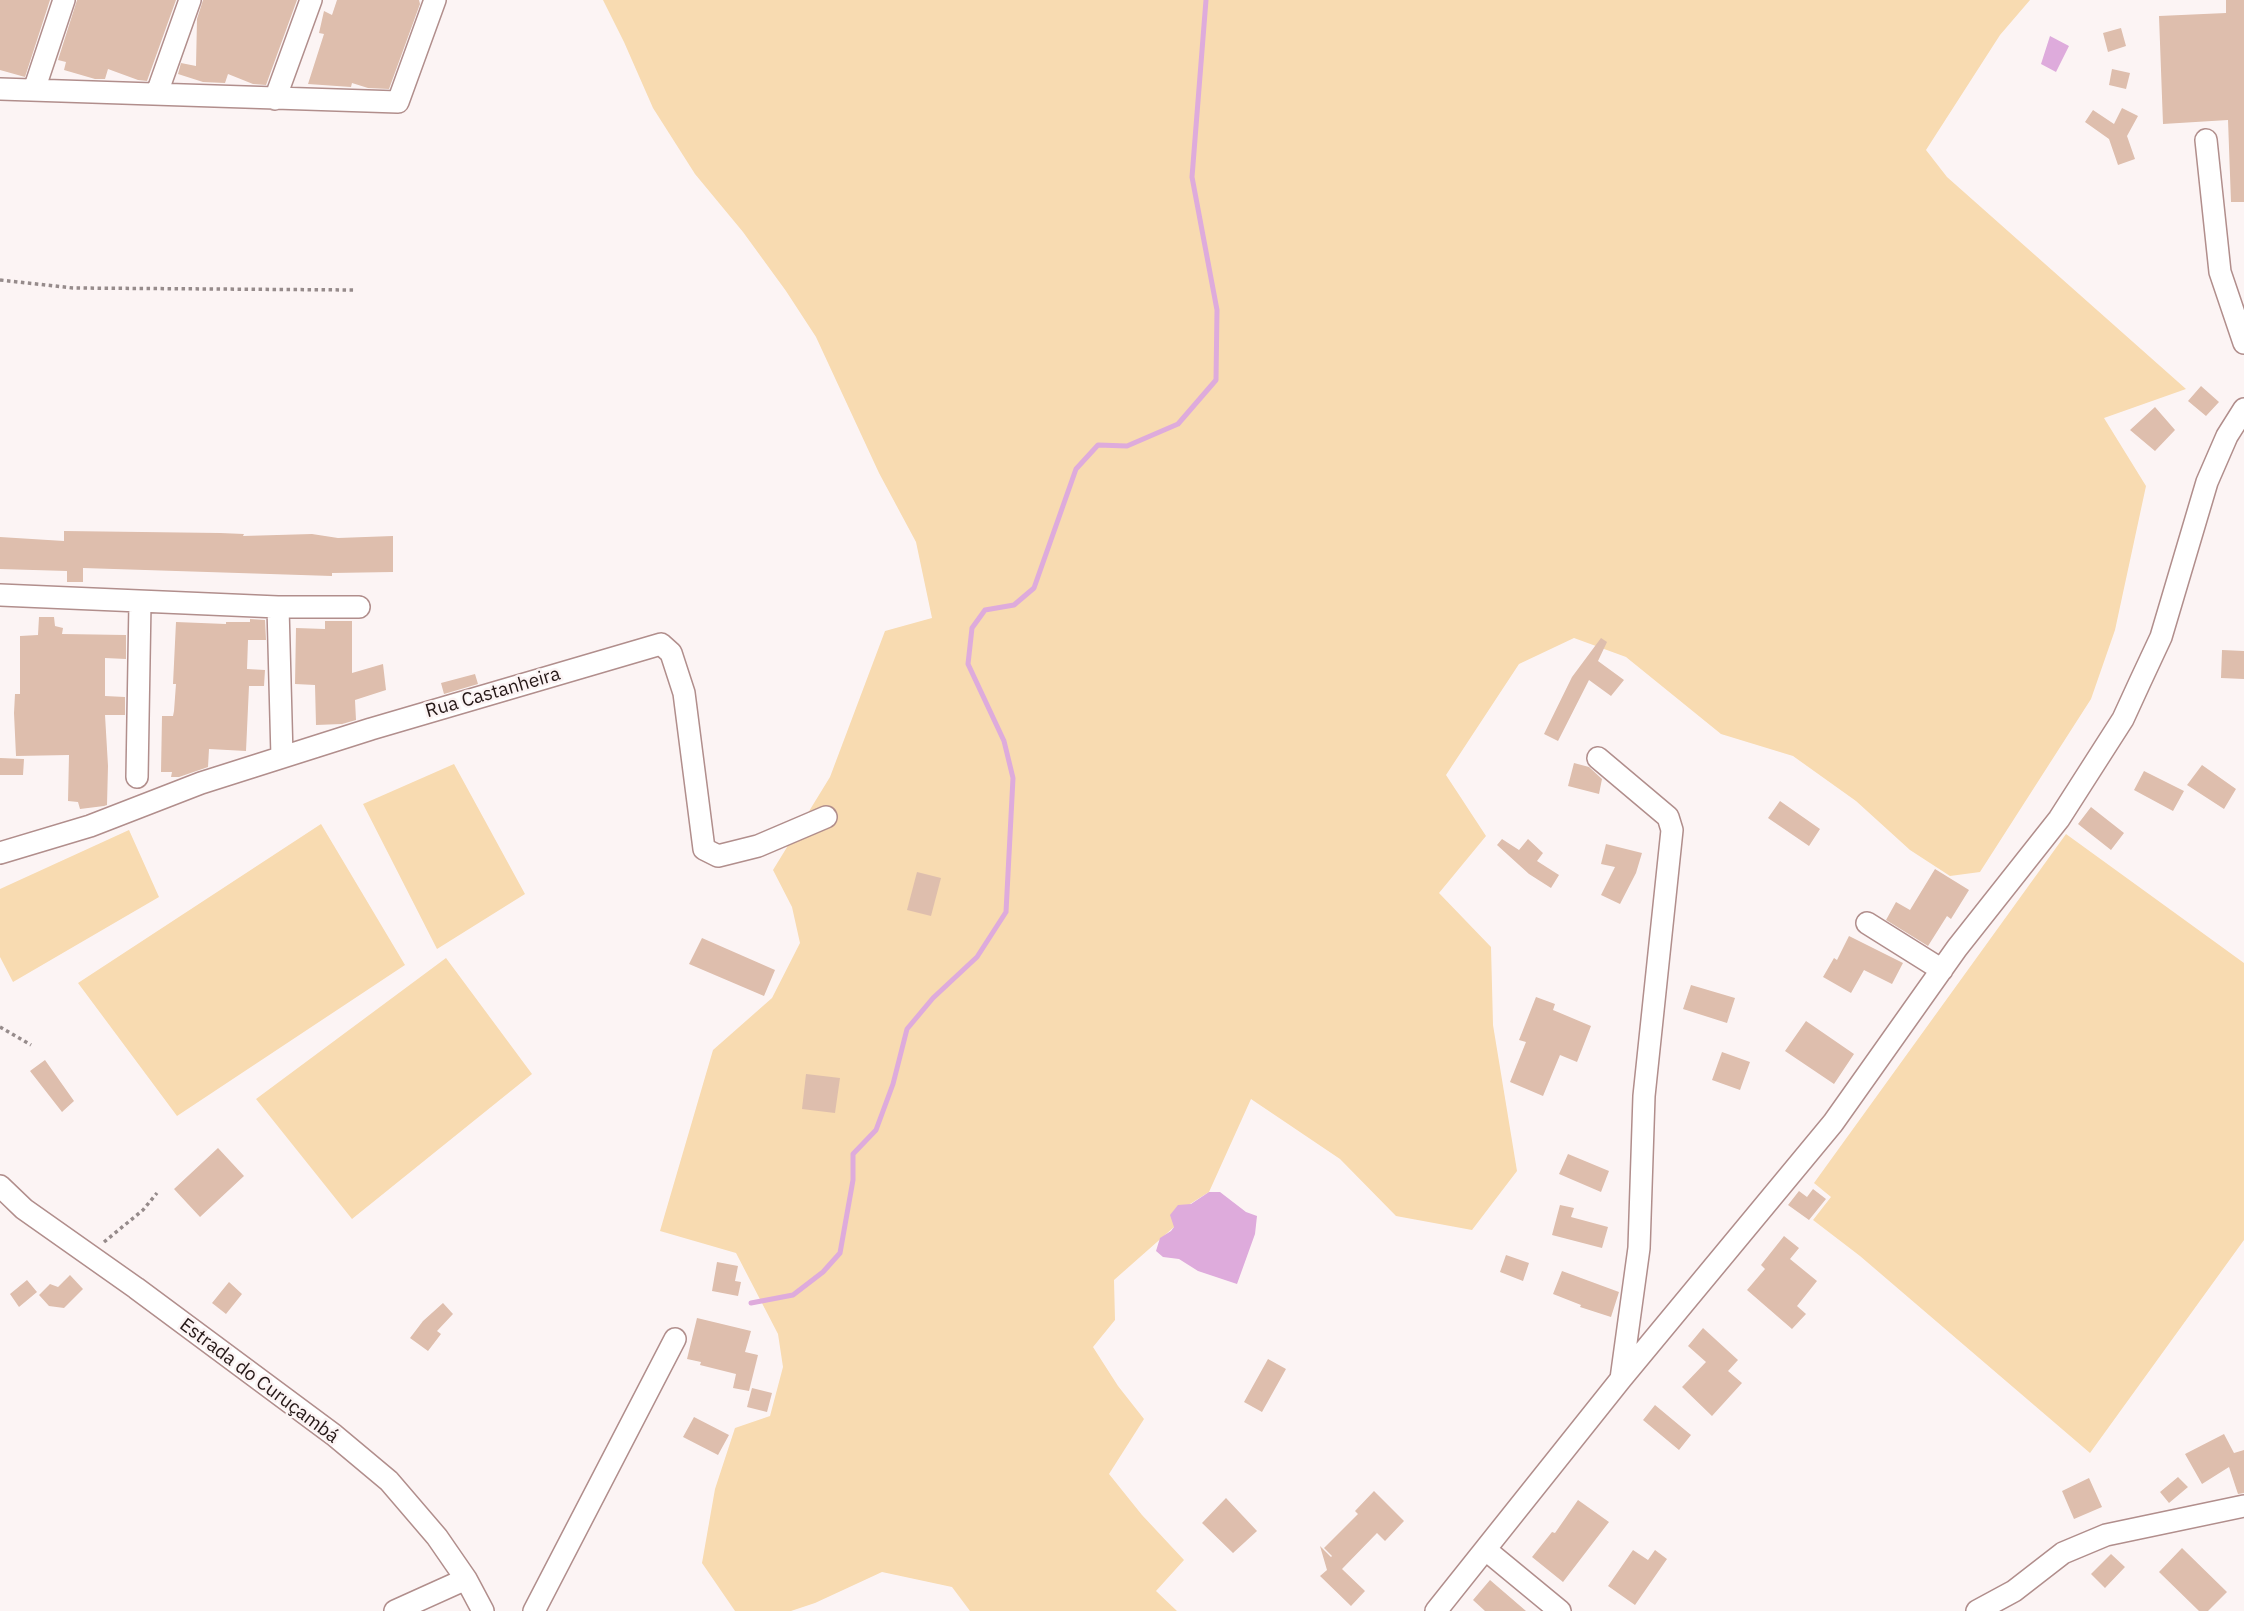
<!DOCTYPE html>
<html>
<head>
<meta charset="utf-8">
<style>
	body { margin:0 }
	canvas { display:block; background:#fcf4f4 }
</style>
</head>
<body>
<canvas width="2244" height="1611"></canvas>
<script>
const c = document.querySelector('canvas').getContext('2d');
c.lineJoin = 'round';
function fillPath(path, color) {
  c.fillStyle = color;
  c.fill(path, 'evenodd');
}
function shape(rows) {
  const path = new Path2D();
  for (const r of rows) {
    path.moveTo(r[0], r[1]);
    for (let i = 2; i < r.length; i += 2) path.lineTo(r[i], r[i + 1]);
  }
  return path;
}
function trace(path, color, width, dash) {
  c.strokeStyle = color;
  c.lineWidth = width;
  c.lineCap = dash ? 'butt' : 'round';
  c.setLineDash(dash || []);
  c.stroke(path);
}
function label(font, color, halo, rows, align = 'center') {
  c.font = font + ' "IBM Plex Sans",sans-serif';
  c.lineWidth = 5;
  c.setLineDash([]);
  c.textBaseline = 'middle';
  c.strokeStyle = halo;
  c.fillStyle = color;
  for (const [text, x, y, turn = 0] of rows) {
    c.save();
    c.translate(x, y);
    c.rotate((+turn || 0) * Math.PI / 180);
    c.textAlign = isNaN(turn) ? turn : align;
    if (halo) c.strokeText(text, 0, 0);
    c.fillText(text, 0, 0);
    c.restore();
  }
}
fillPath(shape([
	[603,0,2030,0,2000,35,1926,150,1947,177,2186,389,2104,418,2146,486,2115,630,2091,699,1980,872,1950,876,1910,850,1856,801,1793,756,1721,734,1626,657,1574,638,1519,664,1446,775,1486,836,1439,893,1491,947,1493,1025,1517,1171,1472,1230,1396,1216,1340,1159,1251,1099,1209,1192,1190,1204,1174,1227,1114,1280,1115,1320,1093,1347,1118,1386,1144,1419,1109,1474,1142,1515,1184,1560,1156,1591,1177,1611,970,1611,952,1587,882,1572,815,1603,791,1611,735,1611,702,1563,715,1489,735,1428,770,1416,783,1367,778,1334,736,1253,660,1231,713,1050,772,998,800,943,792,907,773,870,830,777,885,631,932,618,916,542,879,473,816,337,786,291,743,232,695,174,653,108,624,42],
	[454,764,525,894,437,949,363,804],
	[321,824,405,965,177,1116,78,983],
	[129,830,159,897,13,982,0,957,0,889],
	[2066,834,2244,963,2244,1240,2090,1453,1860,1256,1813,1220,1831,1197,1814,1183],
	[446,958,532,1074,352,1219,256,1099]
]), '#f8dbb1');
fillPath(shape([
	[2050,36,2069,46,2056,72,2041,64],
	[1209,1192,1220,1192,1246,1212,1257,1216,1255,1234,1237,1284,1198,1271,1179,1259,1163,1257,1156,1251,1160,1238,1171,1231,1174,1227,1170,1215,1178,1205,1191,1204]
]), '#deabdc');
trace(shape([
	[751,1303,793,1295,823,1272,840,1253,853,1180,853,1154,876,1130,893,1084,907,1029,933,998,977,957,1006,912,1013,778,1004,741,968,664,972,628,985,610,1014,605,1034,588,1076,469,1098,445,1127,446,1178,424,1216,380,1217,310,1192,177,1206,0]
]), '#deabdc', 5);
fillPath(shape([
	[0,0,50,0,25,77,0,70],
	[77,0,176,0,147,81,138,80,108,69,105,79,95,79,64,70,66,62,58,60],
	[203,0,297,0,266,85,253,84,228,74,225,83,203,82,178,74,181,63,196,66,197,19],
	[337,0,419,0,420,4,389,89,368,88,352,83,351,87,308,84,324,34,319,33,324,11,332,15],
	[2226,0,2244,0,2244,202,2231,202,2228,120,2163,124,2159,16,2226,13],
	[2121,28,2126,46,2108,52,2103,33],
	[2112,69,2130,73,2126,89,2109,85],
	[2122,108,2138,116,2127,136,2135,159,2118,165,2109,139,2085,122,2093,110,2114,124],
	[2201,386,2219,402,2206,416,2188,401],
	[2155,407,2175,430,2155,451,2130,430],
	[64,531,220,533,244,534,243,536,312,534,338,538,393,536,393,572,332,573,332,576,83,568,83,582,67,582,67,571,0,569,0,537,64,541],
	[39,617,54,617,55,626,63,628,62,634,126,635,126,659,105,658,105,696,125,697,125,715,105,715,108,766,107,805,104,806,80,809,78,802,68,801,69,755,16,756,14,713,15,694,20,694,20,636,38,635],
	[250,619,265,620,266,640,248,640,247,669,265,670,264,686,249,686,246,751,209,749,208,767,179,777,171,777,172,772,161,772,162,716,173,716,174,711,176,684,173,684,176,622,226,624,226,622,250,622],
	[325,621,352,621,352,673,383,664,386,690,355,700,356,720,342,724,316,725,315,685,295,684,296,628,325,629],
	[1601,638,1607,642,1598,661,1624,680,1611,696,1589,680,1558,741,1544,734,1572,677],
	[2222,650,2244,651,2244,679,2221,678],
	[475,674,478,684,444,694,441,683],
	[0,758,24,759,23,775,0,775],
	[1574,763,1589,767,1602,779,1599,794,1568,786],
	[2202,765,2236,789,2224,809,2187,785],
	[2144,771,2184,791,2173,811,2134,790],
	[1780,801,1820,829,1809,846,1768,818],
	[2091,807,2124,833,2111,850,2078,824],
	[1502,839,1519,850,1528,839,1543,853,1537,861,1559,875,1551,888,1529,874,1497,845],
	[1606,844,1642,853,1636,873,1620,904,1601,895,1615,867,1601,864],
	[1935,869,1969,890,1951,919,1947,916,1928,946,1886,920,1896,902,1910,910],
	[917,872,941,878,931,916,907,910],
	[1849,936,1903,963,1892,984,1864,970,1851,993,1823,977,1834,958,1837,960],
	[702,938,775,970,764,996,689,964],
	[1691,985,1735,998,1727,1023,1683,1009],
	[1536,997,1555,1004,1553,1010,1591,1026,1577,1062,1560,1055,1543,1096,1510,1082,1526,1042,1519,1040],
	[1806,1021,1854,1054,1834,1084,1785,1051],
	[1722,1052,1750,1062,1740,1090,1712,1080],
	[45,1060,74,1101,62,1112,30,1071],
	[806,1074,840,1078,835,1113,802,1109],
	[218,1148,244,1176,200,1217,174,1189],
	[1568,1154,1609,1171,1601,1192,1559,1174],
	[1813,1189,1826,1199,1809,1220,1788,1205,1799,1191,1807,1197],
	[1560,1205,1574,1208,1571,1217,1608,1227,1602,1248,1552,1235],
	[1784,1236,1799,1248,1790,1259,1817,1281,1797,1306,1806,1314,1792,1329,1747,1290,1765,1269,1761,1265],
	[1506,1255,1529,1263,1523,1281,1500,1272],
	[717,1262,738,1266,735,1281,741,1282,738,1296,712,1291],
	[1562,1271,1619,1292,1611,1317,1580,1307,1581,1305,1553,1294],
	[70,1275,83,1289,64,1308,49,1306,39,1295,50,1284,58,1287],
	[27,1280,37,1292,19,1307,10,1294],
	[229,1282,242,1294,226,1314,212,1303],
	[443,1303,453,1314,437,1331,441,1334,428,1351,410,1338,423,1321],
	[697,1318,751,1331,745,1352,758,1355,749,1391,733,1388,736,1374,700,1365,701,1362,687,1359],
	[1703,1328,1738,1360,1728,1371,1742,1383,1712,1416,1682,1387,1706,1362,1688,1346],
	[1268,1359,1286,1369,1262,1412,1244,1402],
	[752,1388,772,1393,767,1412,747,1407],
	[1655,1405,1691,1435,1679,1450,1643,1420],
	[694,1417,729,1435,718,1455,683,1437],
	[2224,1434,2234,1453,2244,1450,2244,1493,2238,1494,2229,1467,2202,1484,2185,1454],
	[2178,1477,2188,1487,2169,1503,2160,1492],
	[2089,1478,2102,1507,2074,1519,2062,1491],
	[1374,1491,1404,1521,1385,1541,1377,1533,1342,1569,1365,1591,1351,1606,1320,1576,1327,1570,1320,1546,1331,1557,1332,1556,1324,1548,1358,1514,1355,1511],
	[1226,1498,1257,1531,1233,1553,1202,1523],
	[1578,1500,1609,1522,1563,1582,1532,1557,1552,1532,1555,1533],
	[2182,1548,2227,1592,2208,1611,2199,1611,2159,1572],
	[1633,1550,1648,1560,1655,1550,1667,1559,1635,1605,1608,1586],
	[2111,1554,2125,1567,2105,1588,2091,1574],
	[1490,1580,1526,1611,1485,1611,1473,1600]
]), '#debead');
const minor = shape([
	[0,89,398,102,435,0],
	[34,90,64,0],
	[157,93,190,0],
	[275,99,311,0],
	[2206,140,2220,272,2244,343],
	[0,595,278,607,359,607],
	[278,607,282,757],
	[1598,758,1668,817,1672,830,1644,1096,1639,1248,1621,1379],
	[137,777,140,602],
	[0,853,90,826,201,783,371,729,661,644,671,653,684,693,704,849,718,856,758,846,826,817],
	[1867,923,1942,970],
	[0,1186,24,1209,136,1288,334,1435,389,1481,437,1537,466,1579,483,1611],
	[1486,1550,1560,1611],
	[395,1611,466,1579],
	[534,1611,675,1339],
	[1436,1611,1621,1379,1833,1123,1957,948,2059,819,2123,719,2140,682,2161,637,2207,482,2227,436,2244,409],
	[1977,1611,2014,1591,2063,1553,2106,1535,2244,1506]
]);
trace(minor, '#b18e8c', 24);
trace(shape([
	[0,280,73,288,356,290],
	[0,1027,31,1045],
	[104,1242,143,1210,157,1193]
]), '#968b8b', 3.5, [3.5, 3.5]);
trace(minor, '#fff', 21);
label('19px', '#241716', '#fcf4f4', [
	["Rua Castanheira",493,693,-16],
	["Estrada do Curuçambá",259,1381,37]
]);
</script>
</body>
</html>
